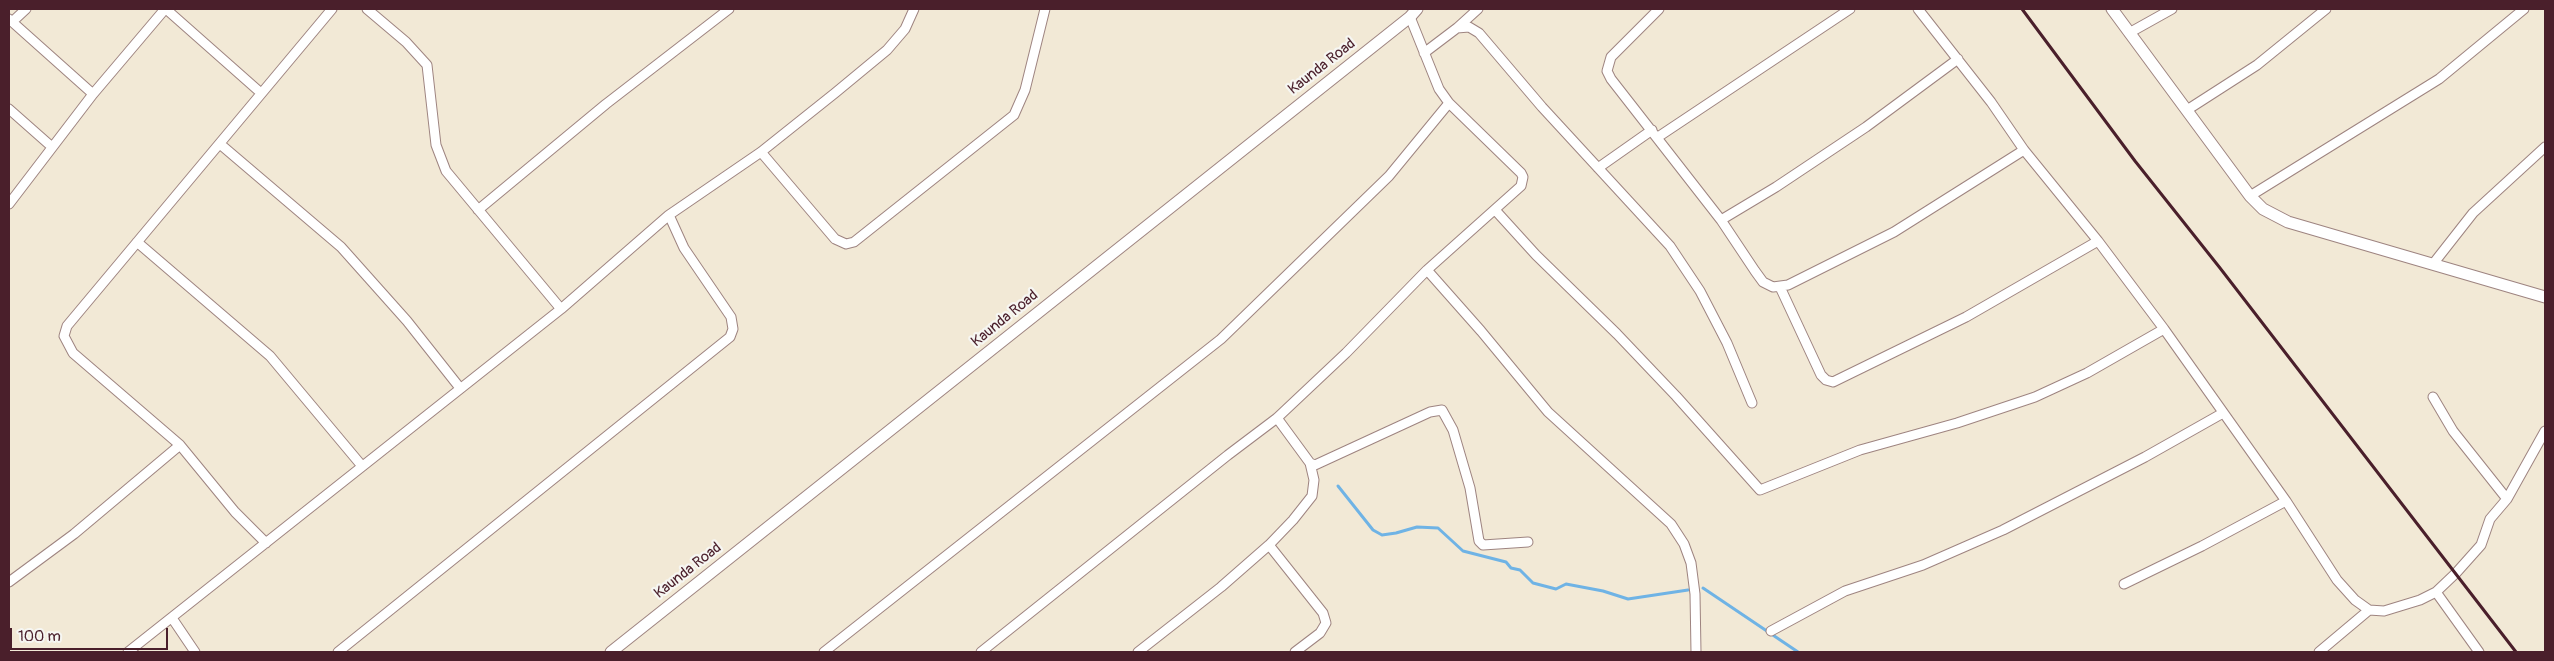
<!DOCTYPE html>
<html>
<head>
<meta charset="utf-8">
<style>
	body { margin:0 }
	#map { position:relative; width:2554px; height:661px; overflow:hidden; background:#f2e9d6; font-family:Pangolin,sans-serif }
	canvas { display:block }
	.frame { position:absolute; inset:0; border:10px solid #4a1f2b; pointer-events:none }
	.scale { position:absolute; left:10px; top:628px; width:158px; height:22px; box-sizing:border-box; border:2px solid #4a1f2b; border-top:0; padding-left:6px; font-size:15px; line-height:18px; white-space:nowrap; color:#4a1f2b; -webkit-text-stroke:4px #f6f6f2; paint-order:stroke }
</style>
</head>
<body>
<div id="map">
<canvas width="2554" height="661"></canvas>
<div class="frame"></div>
<div class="scale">100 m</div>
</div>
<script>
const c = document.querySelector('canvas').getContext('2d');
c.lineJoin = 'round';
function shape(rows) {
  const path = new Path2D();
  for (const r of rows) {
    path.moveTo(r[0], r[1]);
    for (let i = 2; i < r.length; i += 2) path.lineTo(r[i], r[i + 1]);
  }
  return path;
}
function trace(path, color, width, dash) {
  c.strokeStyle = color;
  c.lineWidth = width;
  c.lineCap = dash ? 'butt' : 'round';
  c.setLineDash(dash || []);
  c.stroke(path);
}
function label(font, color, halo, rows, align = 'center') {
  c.font = font + ' Pangolin,sans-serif';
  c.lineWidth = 4.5;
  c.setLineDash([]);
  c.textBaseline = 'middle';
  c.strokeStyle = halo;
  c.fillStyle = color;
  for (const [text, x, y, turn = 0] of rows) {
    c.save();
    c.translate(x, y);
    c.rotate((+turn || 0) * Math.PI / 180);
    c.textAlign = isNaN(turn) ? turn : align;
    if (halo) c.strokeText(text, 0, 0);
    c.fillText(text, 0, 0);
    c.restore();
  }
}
trace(shape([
	[1338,486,1373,530,1382,535,1396,533,1417,527,1438,528,1463,551,1506,562,1511,568,1520,570,1533,583,1556,589,1566,584,1603,591,1628,599,1688,590],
	[1703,588,1798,652]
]), '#6fb3e5', 3);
const minor = shape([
	[166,9,261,93],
	[367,9,406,42,427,65,436,145,446,171,561,309],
	[1659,9,1611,57,1607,71,1611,79,1721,220,1755,271,1763,282,1773,287,1788,285,1894,232,2024,150],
	[1918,9,1991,102,2024,150,2098,241,2164,329,2286,501,2337,580,2355,600,2369,610,2384,611,2420,600,2436,592,2456,573,2481,545,2490,519,2507,499,2545,431],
	[9,19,93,94],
	[12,22,26,9],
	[1457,28,1478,9],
	[2129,33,2172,9],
	[1424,53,1457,28,1469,27,1479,33,1542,107,1670,246,1700,291,1727,343,1752,403],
	[9,109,52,147],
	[2187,110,2257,65,2326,9],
	[1658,137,1850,9],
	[220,144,341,247,407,321,460,388],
	[761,152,835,239,846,244,854,242,1014,115,1025,90,1045,9],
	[1598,168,1652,130],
	[2250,196,2439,79,2524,9],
	[9,204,93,94,165,9],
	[478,210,606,104,729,9],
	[1496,211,1536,255,1617,334,1676,396,1760,490,1860,450,1957,423,2035,397,2087,373,2164,329],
	[1721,220,1776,187,1866,127,1958,59],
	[137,242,270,356,362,466],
	[2433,264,2473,213,2545,147],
	[1427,270,1481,331,1548,412,1671,524,1684,544,1691,563,1695,594,1696,652],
	[1780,287,1821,375,1826,380,1833,382,1966,317,2098,241],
	[2433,397,2453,431,2507,499],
	[1277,418,1310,463,1315,465,1430,412,1442,410,1453,430,1470,488,1479,541,1483,545,1528,542],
	[266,543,235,512,180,445,73,353,64,336,67,326,332,9],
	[1269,545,1323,613,1326,623,1320,633,1295,652],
	[9,582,74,534,180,445],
	[2124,584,2202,546,2286,501],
	[2436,592,2479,652],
	[172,618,195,652],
	[1771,631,1845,591,1923,565,2003,530,2145,457,2223,413],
	[128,652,561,309,669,215,761,152,835,93,887,50,905,29,914,9],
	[338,652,730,337,733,329,731,317,684,248,669,215],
	[824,652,1221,339,1389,176,1449,103],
	[981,652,1228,455,1277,418,1346,353,1427,270,1521,186,1523,177,1521,173,1449,103,1439,89,1410,17],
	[1138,652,1221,587,1269,545,1293,520,1312,496,1314,480,1310,463],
	[2319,652,2369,610]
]);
const tertiary = shape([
	[2112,9,2250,196,2263,209,2288,222,2545,297],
	[611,652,1410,17,1417,9]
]);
trace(minor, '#9e8480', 11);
trace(tertiary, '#9e8480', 13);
trace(minor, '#fff', 9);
trace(tertiary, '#fff', 11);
trace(shape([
	[2022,9,2135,161,2220,268,2516,652]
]), '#4a1f2b', 3);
label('15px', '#4a1f2b', '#f6f6f2', [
	["Kaunda Road",1322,67,-38],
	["Kaunda Road",1005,319,-39],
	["Kaunda Road",688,571,-38]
]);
</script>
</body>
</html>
